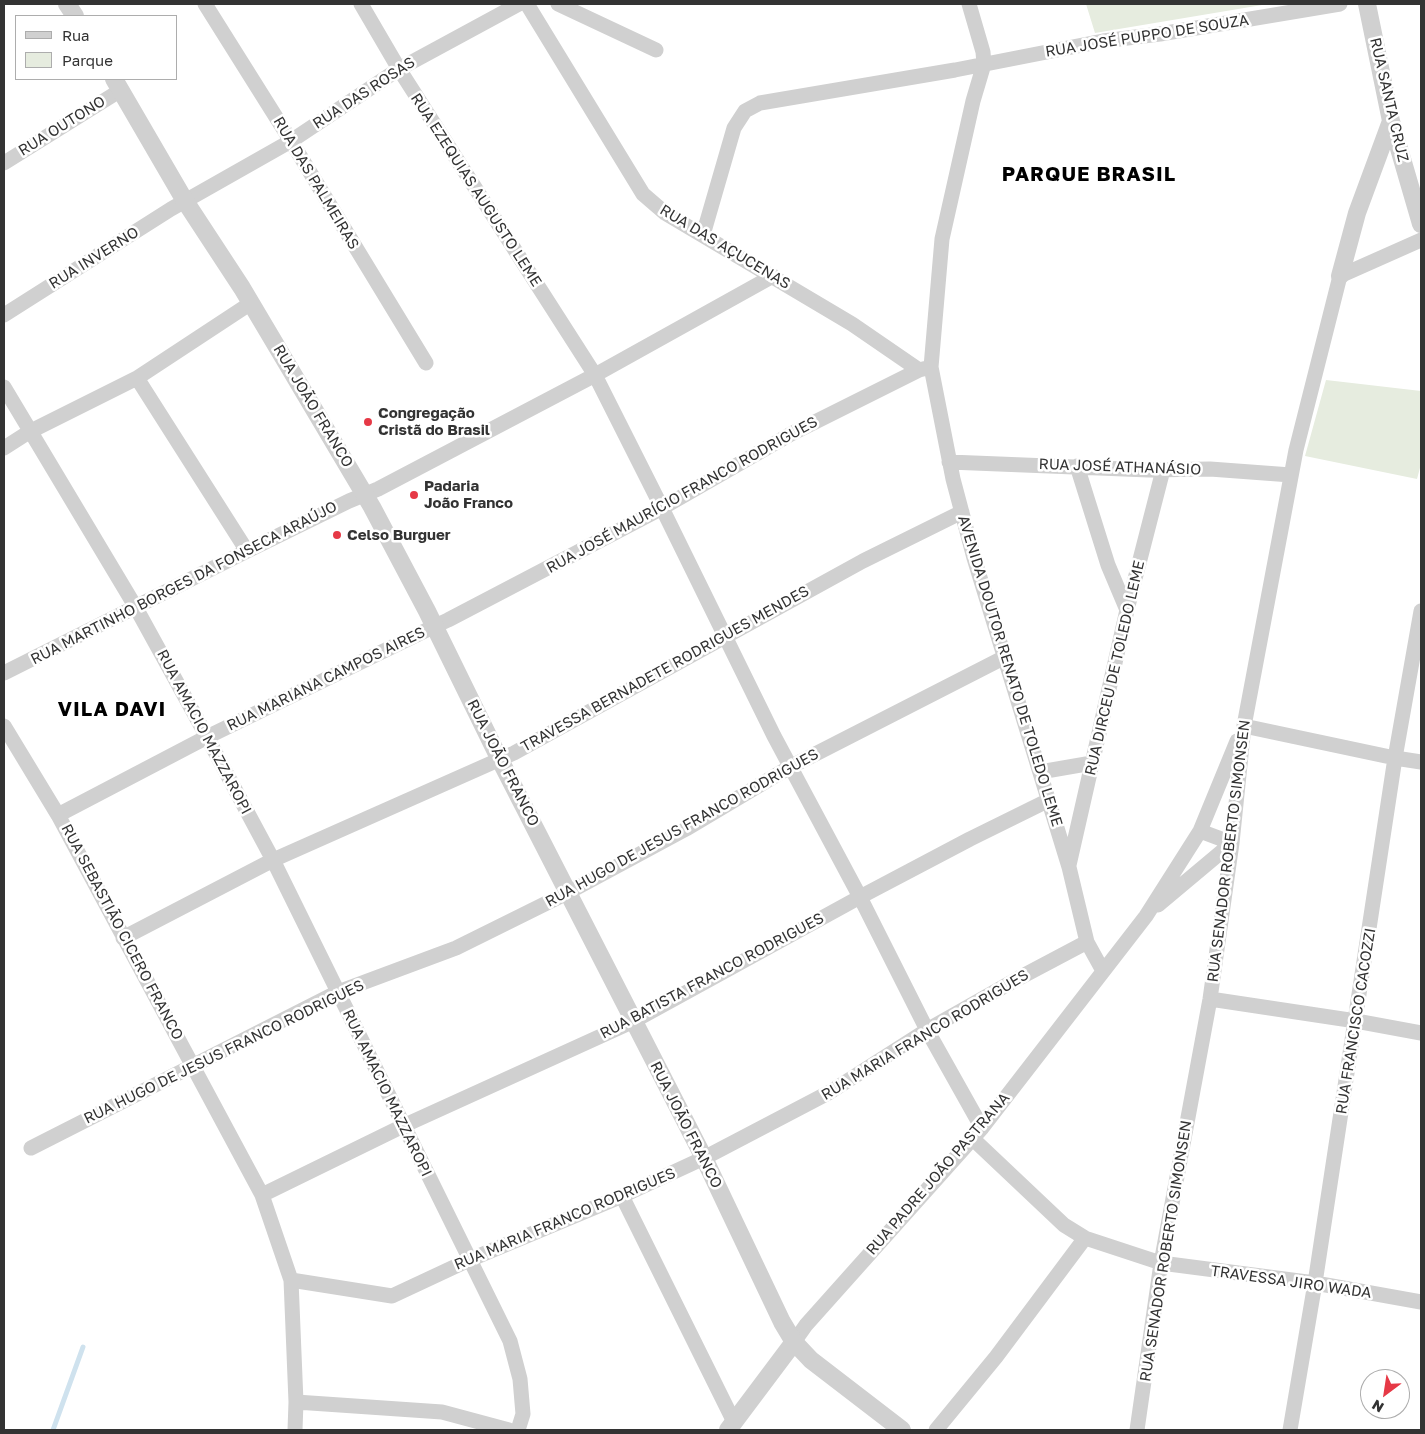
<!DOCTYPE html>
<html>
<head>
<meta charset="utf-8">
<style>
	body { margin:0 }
	#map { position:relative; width:1425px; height:1434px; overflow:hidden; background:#fff; font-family:"Golos Text",sans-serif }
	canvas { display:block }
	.frame { position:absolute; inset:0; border:5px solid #333; pointer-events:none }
	.legend { position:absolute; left:15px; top:15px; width:162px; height:65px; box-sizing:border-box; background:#fff; border:1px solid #adadad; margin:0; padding:6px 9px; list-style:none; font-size:15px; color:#333 }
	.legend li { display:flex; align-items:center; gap:10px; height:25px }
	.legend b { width:25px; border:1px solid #adadad }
	.north { position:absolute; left:1360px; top:1369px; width:50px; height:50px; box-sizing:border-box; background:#fff; border:1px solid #adadad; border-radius:50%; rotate:211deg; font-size:14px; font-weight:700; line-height:20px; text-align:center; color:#333 }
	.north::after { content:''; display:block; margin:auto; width:18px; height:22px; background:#e63946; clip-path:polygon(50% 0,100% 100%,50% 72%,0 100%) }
</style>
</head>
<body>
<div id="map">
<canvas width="1425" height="1434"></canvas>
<div class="frame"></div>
<ul class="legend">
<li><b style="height:6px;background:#d0d0d0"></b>Rua</li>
<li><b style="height:14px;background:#e6ecdf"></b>Parque</li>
</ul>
<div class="north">N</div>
</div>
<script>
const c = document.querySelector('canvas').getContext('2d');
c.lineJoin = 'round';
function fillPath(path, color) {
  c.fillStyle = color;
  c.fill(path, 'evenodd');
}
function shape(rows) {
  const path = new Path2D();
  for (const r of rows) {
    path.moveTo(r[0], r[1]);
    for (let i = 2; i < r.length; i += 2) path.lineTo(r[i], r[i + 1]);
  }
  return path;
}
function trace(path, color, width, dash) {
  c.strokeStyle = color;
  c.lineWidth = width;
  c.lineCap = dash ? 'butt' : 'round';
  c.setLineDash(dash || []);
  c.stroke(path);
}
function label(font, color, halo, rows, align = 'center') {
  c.font = font + ' "Golos Text",sans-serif';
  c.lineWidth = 5;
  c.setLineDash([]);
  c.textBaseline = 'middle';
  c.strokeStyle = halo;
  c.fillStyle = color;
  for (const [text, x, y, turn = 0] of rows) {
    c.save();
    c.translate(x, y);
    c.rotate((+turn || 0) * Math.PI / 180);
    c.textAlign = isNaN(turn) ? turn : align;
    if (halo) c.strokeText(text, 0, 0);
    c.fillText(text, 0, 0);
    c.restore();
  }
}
fillPath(shape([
	[1086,4,1268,4,1095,33],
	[1326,380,1421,391,1421,464,1417,479,1305,456]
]), '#e6ecdf');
trace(shape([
	[53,1430,83,1347]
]), '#cfe2ee', 5);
trace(shape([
	[205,4,291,141,426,363],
	[361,4,399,69,595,375,662,508,774,736,860,897,927,1030,982,1128],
	[527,4,643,194,665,213,852,324,919,370],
	[558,4,656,50],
	[969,4,983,52,984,64,973,101,942,239,931,367,953,479,974,558,1069,867,1087,942,1103,971],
	[4,163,121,90],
	[703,235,734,128,745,111,760,103,955,70,1103,41,1160,34,1340,4],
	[4,315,171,209,291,141,399,69,519,4],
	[137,378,247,551],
	[4,387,135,606,207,737,273,860,510,1341,520,1379,523,1414,518,1430],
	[4,448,29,432,137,378,251,303],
	[949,462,1149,470,1210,469,1291,475],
	[1077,466,1108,565,1127,610],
	[4,673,247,551,349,501,378,489,595,375,773,276],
	[4,726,58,815,262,1195,291,1280,296,1402,295,1430],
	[1244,726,1395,758,1421,762],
	[1040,772,1092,763],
	[58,815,207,737,435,626,448,620,662,508,791,434,919,370,931,367],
	[1200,831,1232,843],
	[1069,865,1127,610,1163,470],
	[1158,905,1232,843],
	[123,938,273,860,514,753,863,561,962,512],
	[1210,999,1356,1021,1421,1033],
	[973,1139,1064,1225,1085,1238,1161,1263,1315,1283,1421,1302],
	[31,1148,338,992,456,948,569,892,686,829,790,767,1005,657],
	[262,1195,403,1126,634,1021,860,897,970,839,1049,800],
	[622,1196,734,1422],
	[291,1280,392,1296,469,1260,622,1196,704,1158,830,1092,927,1030,1019,978,1087,942],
	[794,1342,806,1325,982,1128,1146,916,1200,831,1237,741],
	[296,1402,442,1412,509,1430],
	[936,1430,996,1357,1085,1238],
	[1137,1430,1161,1263,1210,999,1232,843,1244,726,1296,450,1340,276,1421,240],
	[1290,1430,1315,1283,1395,758,1421,611]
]), '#d0d0d0', 15);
trace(shape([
	[67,4,75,16],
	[1367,4,1391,121,1421,224],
	[114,79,185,201,242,288,372,507,427,611,499,758,704,1158,782,1322,794,1342,811,1360,902,1430],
	[1340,276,1357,213,1391,121],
	[728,1430,794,1342]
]), '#d0d0d0', 18);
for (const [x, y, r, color] of [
	[368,422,5,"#e63946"],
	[414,495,5,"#e63946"],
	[337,535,5,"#e63946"]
]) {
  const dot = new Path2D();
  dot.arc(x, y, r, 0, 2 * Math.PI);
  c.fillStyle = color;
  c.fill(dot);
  trace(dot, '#fff', 2);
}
label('15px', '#333', '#fff', [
	["RUA JOSÉ PUPPO DE SOUZA",1147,36,-9],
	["RUA DAS ROSAS",364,93,-33],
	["RUA SANTA CRUZ",1389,100,77],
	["RUA OUTONO",62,126,-32],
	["RUA DAS PALMEIRAS",316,183,59],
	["RUA EZEQUIAS AUGUSTO LEME",476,190,57],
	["RUA DAS AÇUCENAS",725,247,31],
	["RUA INVERNO",94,258,-32],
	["RUA JOÃO FRANCO",313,406,59],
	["RUA JOSÉ ATHANÁSIO",1120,467,2],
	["RUA JOSÉ MAURÍCIO FRANCO RODRIGUES",682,495,-29],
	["RUA MARTINHO BORGES DA FONSECA ARAÚJO",184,583,-27],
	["RUA DIRCEU DE TOLEDO LEME",1115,668,-77],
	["TRAVESSA BERNADETE RODRIGUES MENDES",665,669,-29],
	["AVENIDA DOUTOR RENATO DE TOLEDO LEME",1010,671,73],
	["RUA MARIANA CAMPOS AIRES",326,679,-26],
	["RUA AMACIO MAZZAROPI",204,732,62],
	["RUA JOÃO FRANCO",503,763,63],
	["RUA HUGO DE JESUS FRANCO RODRIGUES",682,828,-29],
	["RUA SENADOR ROBERTO SIMONSEN",1229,851,-83],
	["RUA SEBASTIÃO CICERO FRANCO",122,932,62],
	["RUA BATISTA FRANCO RODRIGUES",712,976,-28],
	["RUA FRANCISCO CACOZZI",1356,1021,-81],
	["RUA MARIA FRANCO RODRIGUES",925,1035,-31],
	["RUA HUGO DE JESUS FRANCO RODRIGUES",224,1052,-26],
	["RUA AMACIO MAZZAROPI",387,1093,64],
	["RUA JOÃO FRANCO",686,1125,63],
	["RUA PADRE JOÃO PASTRANA",938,1174,-49],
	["RUA MARIA FRANCO RODRIGUES",565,1219,-23],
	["RUA SENADOR ROBERTO SIMONSEN",1166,1251,-81],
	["TRAVESSA JIRO WADA",1291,1282,8]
]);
label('bold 15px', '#333', '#fff', [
	["Congregação",378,413],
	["Cristã do Brasil",378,430],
	["Padaria",424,486],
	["João Franco",424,503],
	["Celso Burguer",347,535]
], 'left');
c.letterSpacing = '1px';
label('bold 20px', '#000', '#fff', [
	["PARQUE BRASIL",1089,175],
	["VILA DAVI",112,710]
]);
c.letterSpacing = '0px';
</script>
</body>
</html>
